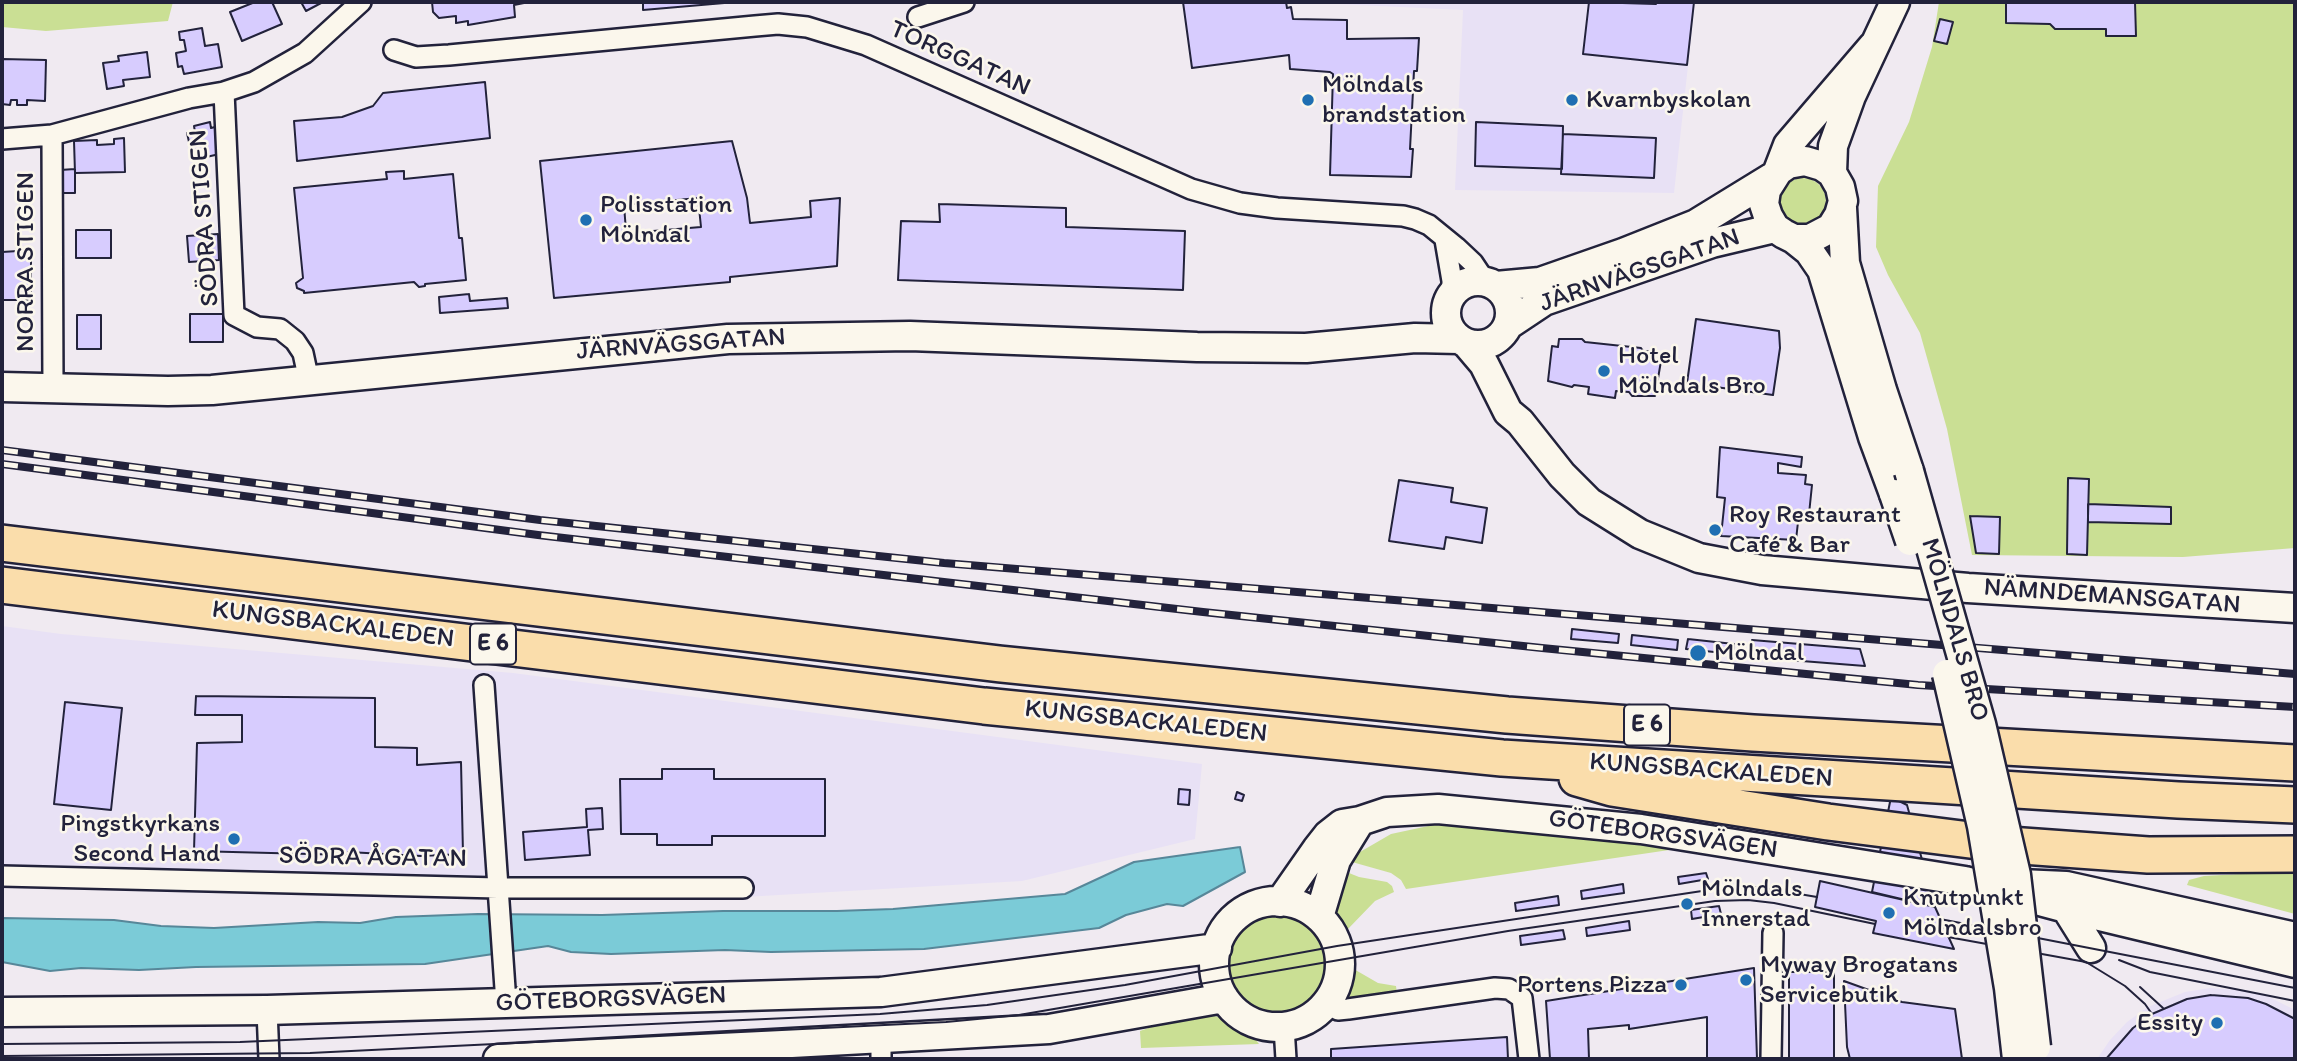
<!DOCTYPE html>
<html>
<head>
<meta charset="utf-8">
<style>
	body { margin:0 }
	#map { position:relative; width:2297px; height:1061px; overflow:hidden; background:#f0eaf1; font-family:Itim,sans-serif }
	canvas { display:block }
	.frame { position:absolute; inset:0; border:4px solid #22223b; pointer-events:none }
</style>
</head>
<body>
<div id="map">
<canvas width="2297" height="1061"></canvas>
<div class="frame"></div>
</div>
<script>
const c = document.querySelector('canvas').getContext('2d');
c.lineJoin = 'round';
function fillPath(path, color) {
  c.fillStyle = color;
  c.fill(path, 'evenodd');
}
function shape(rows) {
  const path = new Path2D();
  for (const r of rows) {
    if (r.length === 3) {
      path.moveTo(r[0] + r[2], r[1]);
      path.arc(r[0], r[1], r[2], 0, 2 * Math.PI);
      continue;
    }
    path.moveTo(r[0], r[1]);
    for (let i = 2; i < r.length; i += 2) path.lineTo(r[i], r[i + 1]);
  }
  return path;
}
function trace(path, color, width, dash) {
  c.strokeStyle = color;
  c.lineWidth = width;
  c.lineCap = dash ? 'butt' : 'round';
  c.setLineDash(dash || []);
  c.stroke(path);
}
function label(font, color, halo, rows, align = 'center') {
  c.font = font + ' Itim,sans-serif';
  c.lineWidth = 5;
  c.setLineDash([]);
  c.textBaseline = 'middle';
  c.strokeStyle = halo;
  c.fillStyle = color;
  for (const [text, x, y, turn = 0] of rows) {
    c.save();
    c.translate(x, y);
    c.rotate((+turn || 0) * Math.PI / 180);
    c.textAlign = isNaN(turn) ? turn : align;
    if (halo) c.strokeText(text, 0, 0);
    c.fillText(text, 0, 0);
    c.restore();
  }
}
fillPath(shape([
	[1338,2,1695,2,1674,193,1455,190,1463,10,1338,4],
	[2,626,61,634,513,673,1202,764,1195,839,1022,881,744,897,420,898,2,887],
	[2210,988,2250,991,2269,997,2295,1010,2295,1059,2097,1059,2110,1040,2127,1022,2148,1007,2185,992]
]), '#e8e1f5');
fillPath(shape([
	[2,2,173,2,168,21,46,31,2,27],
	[1939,2,2295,2,2295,548,2183,557,1972,555,1947,429,1920,333,1888,275,1876,247,1878,186,1909,122,1932,47],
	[1803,201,23],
	[1433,825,1462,825,1675,846,1669,850,1406,889,1401,880,1391,873,1352,862,1360,852,1391,834],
	[1344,871,1359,877,1387,882,1392,886,1394,892,1375,901,1347,930,1339,926,1336,915,1336,893],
	[2295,871,2295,914,2187,885,2189,880,2204,876],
	[1276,964,50],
	[1352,968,1378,983,1396,986,1397,994,1342,1002,1339,999,1349,971],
	[1204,1013,1229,1020,1253,1036,1259,1044,1141,1048,1140,1031,1180,1017]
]), '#cadf94');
const water = shape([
	[1240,847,1245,872,1183,906,1167,904,1126,915,1099,928,924,949,771,952,725,950,611,954,571,952,548,946,425,964,196,967,139,970,81,968,50,971,2,962,2,918,114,920,161,926,214,928,318,922,360,923,396,917,478,914,602,915,723,911,837,911,893,909,1065,894,1134,862,1240,847]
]);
fillPath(water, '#7bcbd7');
trace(water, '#578799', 2);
const building = shape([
	[255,2,272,2,282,24,242,41,230,12,255,2],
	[301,2,323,2,306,11,301,2],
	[432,2,529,2,514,5,515,17,468,25,468,21,456,23,456,16,439,18,433,12,432,2],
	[643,2,736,2,643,10,643,2],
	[1183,2,1286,2,1287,8,1291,7,1293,19,1347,20,1347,39,1419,38,1417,71,1414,71,1410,149,1413,149,1411,177,1330,175,1333,74,1330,72,1290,69,1289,55,1192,68,1183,2],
	[1589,2,1656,4,1656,2,1694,2,1687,65,1583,54,1589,2],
	[2006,2,2135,2,2136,36,2106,36,2106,29,2055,29,2050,24,2006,23,2006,2],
	[1940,19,1953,22,1947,44,1934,41,1940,19],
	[202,28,205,46,218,44,222,67,184,74,182,66,178,67,176,53,186,51,184,40,180,40,179,32,202,28],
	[147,52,150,77,123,80,124,86,107,89,103,63,119,61,118,56,147,52],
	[2,59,46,60,45,101,27,100,27,105,17,105,17,100,11,100,10,105,2,104,2,59],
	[485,82,490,138,297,161,294,121,342,117,373,106,383,93,485,82],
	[210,122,211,128,219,126,224,153,193,160,187,133,195,132,194,126,210,122],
	[1476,122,1563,126,1562,169,1475,166,1476,122],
	[1563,134,1656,138,1654,178,1561,174,1563,134],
	[124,138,125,172,75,173,74,141,97,140,97,145,114,144,114,139,124,138],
	[732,141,747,198,750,223,811,217,810,201,840,198,837,266,730,277,730,282,554,298,540,161,732,141],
	[698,198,701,227,629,233,629,230,626,231,624,205,698,198],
	[75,169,75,193,60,193,60,170,75,169],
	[404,171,404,179,453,174,459,238,462,238,466,280,425,284,425,286,419,287,414,282,304,293,304,291,297,288,296,283,303,278,294,188,387,179,386,172,404,171],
	[939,204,1066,208,1066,227,1185,231,1183,290,898,280,901,221,940,222,939,204],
	[76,230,111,230,111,258,76,258,76,230],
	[218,234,219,260,189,262,187,236,218,234],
	[18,251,18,258,31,258,31,300,2,300,2,252,18,251],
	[469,294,470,301,507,298,508,308,440,313,439,297,469,294],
	[190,314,223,314,223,342,190,342,190,314],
	[77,315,101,315,101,349,77,349,77,315],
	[1696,319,1779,331,1780,348,1773,395,1687,383,1696,319],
	[1559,339,1582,339,1585,342,1641,348,1643,351,1656,352,1654,360,1661,361,1655,396,1632,396,1629,392,1616,391,1615,398,1588,394,1589,387,1574,385,1572,387,1548,381,1552,346,1558,347,1559,339],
	[1720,447,1802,457,1801,467,1778,463,1778,473,1806,475,1805,484,1812,485,1809,514,1799,513,1796,540,1721,536,1725,498,1717,497,1720,447],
	[2068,478,2089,479,2087,555,2067,554,2068,478],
	[1399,480,1453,488,1451,502,1487,508,1482,543,1446,537,1444,549,1389,541,1399,480],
	[2088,504,2171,507,2171,524,2088,522,2088,504],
	[1970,516,2000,517,1999,554,1976,553,1970,516],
	[1572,629,1619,634,1618,643,1571,639,1572,629],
	[1632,635,1678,640,1677,650,1631,645,1632,635],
	[1688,639,1734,644,1733,654,1686,649,1688,639],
	[1752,640,1860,649,1865,666,1751,657,1752,640],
	[196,696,375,698,375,747,417,748,417,765,461,762,463,854,421,856,348,852,348,855,194,851,197,743,242,742,242,715,195,715,196,696],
	[65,702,122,708,111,810,54,804,65,702],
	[662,769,714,769,714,779,825,779,825,836,712,836,712,845,657,845,657,834,621,834,620,779,662,779,662,769],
	[1179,789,1190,790,1189,805,1178,804,1179,789],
	[1237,792,1244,795,1242,801,1235,799,1237,792],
	[1891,797,1907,805,1935,907,1872,892,1891,797],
	[602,808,603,829,588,830,590,855,525,860,523,832,587,827,586,809,602,808],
	[1706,873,1708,879,1679,884,1678,877,1706,873],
	[1820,881,1935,907,1954,949,1873,933,1876,921,1815,907,1820,881],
	[1623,884,1624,893,1582,899,1581,891,1623,884],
	[1558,896,1559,905,1516,911,1515,903,1558,896],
	[1719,906,1721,914,1692,919,1691,910,1719,906],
	[1629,921,1630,930,1587,936,1586,928,1629,921],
	[1563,930,1565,939,1521,945,1520,936,1563,930],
	[1754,968,1757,1059,1707,1059,1707,1017,1629,1029,1629,1025,1588,1029,1589,1059,1550,1059,1546,1001,1754,968],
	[1789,972,1834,972,1834,1059,1789,1059,1789,972],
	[1844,981,1902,1002,1955,1009,1962,1059,1850,1059,1847,1047,1844,981],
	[2211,995,2248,998,2266,1004,2295,1019,2295,1059,2106,1059,2133,1028,2152,1014,2187,999,2211,995],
	[1507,1037,1508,1059,1331,1059,1331,1049,1507,1037]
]);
fillPath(building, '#d7ccfe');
trace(building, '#22223b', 2);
const street = shape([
	[918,17,964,2],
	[394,50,416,57,449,55,755,26,778,24,807,27,866,45,1191,189,1240,203,1277,208,1403,216,1415,219,1429,225,1456,247,1473,263,1485,281],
	[224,92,234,315,257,327,280,329,295,341,303,353,309,381],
	[52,135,53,389],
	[2,139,52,135,189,98,224,92,254,82,305,53,361,2],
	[1445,240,1452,281,1452,294],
	[484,685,506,1003],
	[2,876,498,888,743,888],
	[1327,1002,1338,1010,1348,1009,1495,988,1509,989,1522,998,1529,1059],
	[267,1010,269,1059],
	[1284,1027,1286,1059],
	[881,1039,881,1059],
	[1771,1059,1773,933]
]);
const secondary = shape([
	[1778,171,1788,164,1805,161,1822,166,1832,173,1840,187,1843,201,1839,215,1831,228,1810,239,1794,239,1784,234,1775,228,1768,216,1764,204,1766,190,1778,171,1788,145,1873,46],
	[1832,173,1833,146,1851,96,1895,2],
	[1842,208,1845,263,1882,390,1909,471],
	[1794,239,1809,251,1822,270,1873,437,1894,494],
	[1478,313,32],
	[1496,286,1540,282,1623,253,1696,224,1771,178],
	[1508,325,1544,301,1712,243,1775,228],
	[1467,344,1484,364,1508,412,1520,422,1562,475,1589,502,1640,534,1699,558,1762,570,1968,588,2295,608],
	[2,387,168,391,212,390,728,339,910,336,1197,347,1306,348,1415,338,1459,339],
	[2020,884,2066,886,2295,937],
	[1277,964,63],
	[1280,902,1317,849,1328,835,1342,824,1360,821,1387,812,1438,809,1641,829,1965,881,2066,908,2295,963],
	[2066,908,2091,948],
	[1319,917,1336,860,1360,821],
	[2,1012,267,1010,881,992,1217,948],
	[498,1059,1049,1029,1224,998]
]);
const highway = shape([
	[2,543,1000,664,1507,715,1753,733,2295,763],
	[2,585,984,706,1502,758,2178,800,2295,805],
	[1577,778,1612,788,1828,822,2009,845,2148,855,2295,854]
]);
trace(street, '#22223b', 24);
trace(secondary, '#22223b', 33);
trace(highway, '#22223b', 40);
trace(street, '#fbf7ec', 19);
trace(secondary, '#fbf7ec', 28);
trace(highway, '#faddab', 35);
trace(shape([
	[1940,919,2295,988],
	[1948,937,2086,962,2125,986,2145,1004,2152,1014],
	[2119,960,2150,972,2295,1001],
	[2140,987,2163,1008],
	[2,1044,240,1042,880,1014,987,1005,1125,985,1337,946,1722,888,1758,887,1817,897],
	[2,1056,310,1053,946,1022,1019,1015,1508,931,1715,901,1748,900,1774,903,1875,924]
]), '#22223b', 2);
const rail = shape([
	[2,450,540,520,944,563,2295,674],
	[2,464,538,535,1203,612,1542,648,1918,685,2295,707]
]);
trace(rail, '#22223b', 8);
trace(rail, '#fbf7ec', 5, [16]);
const secondaryBridge = shape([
	[1909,471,1981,724,2016,875,2036,1047],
	[1894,494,1910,541],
	[1947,674,1982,826,2009,988,2017,1059]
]);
trace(secondaryBridge, '#22223b', 33, []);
trace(secondaryBridge, '#fbf7ec', 28);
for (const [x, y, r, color] of [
	[1308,100,7,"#1f6fb2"],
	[1572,100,7,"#1f6fb2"],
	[586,220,7,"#1f6fb2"],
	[1604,371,7,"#1f6fb2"],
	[1715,530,7,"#1f6fb2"],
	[1698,653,9,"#1f6fb2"],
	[234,839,7,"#1f6fb2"],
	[1687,904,7,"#1f6fb2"],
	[1889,913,7,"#1f6fb2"],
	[1746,980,7,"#1f6fb2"],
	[1681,985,7,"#1f6fb2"],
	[2217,1023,7,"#1f6fb2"]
]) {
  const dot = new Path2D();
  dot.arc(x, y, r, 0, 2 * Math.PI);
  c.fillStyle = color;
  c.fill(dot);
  trace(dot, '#fbf7ec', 2.5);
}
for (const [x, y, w] of [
	[493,644,46],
	[1647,725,46]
]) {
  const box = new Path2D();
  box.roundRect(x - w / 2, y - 20.5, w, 41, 5);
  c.fillStyle = '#fbf7ec';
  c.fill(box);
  trace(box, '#22223b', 2);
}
label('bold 24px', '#22223b', null, [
	["E 6",493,644],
	["E 6",1647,725]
]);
label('26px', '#22223b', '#fbf7ec', [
	["TORGGATAN",960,59,24],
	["SÖDRA STIGEN",205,218,-94],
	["NORRA STIGEN",26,262,-90],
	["JÄRNVÄGSGATAN",1640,271,-19],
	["JÄRNVÄGSGATAN",681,345,-4],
	["NÄMNDEMANSGATAN",2112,597,4],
	["KUNGSBACKALEDEN",333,625,7],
	["MÖLNDALS BRO",1954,630,74],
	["KUNGSBACKALEDEN",1146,722,6],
	["KUNGSBACKALEDEN",1711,771,4],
	["GÖTEBORGSVÄGEN",1663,835,8],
	["SÖDRA ÅGATAN",373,858,1],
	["GÖTEBORGSVÄGEN",611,1000,-2]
]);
label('26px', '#22223b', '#fbf7ec', [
	["Mölndals",1322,85],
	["brandstation",1322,115],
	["Kvarnbyskolan",1586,100],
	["Polisstation",600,205],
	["Mölndal",600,235],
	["Hotel",1618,356],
	["Mölndals Bro",1618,386],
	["Roy Restaurant",1729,515],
	["Café & Bar",1729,545],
	["Mölndal",1714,653],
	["Pingstkyrkans",220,824,"right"],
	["Second Hand",220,854,"right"],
	["Mölndals",1701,889],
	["Innerstad",1701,919],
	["Knutpunkt",1903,898],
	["Mölndalsbro",1903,928],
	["Myway Brogatans",1760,965],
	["Servicebutik",1760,995],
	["Portens Pizza",1667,985,"right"],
	["Essity",2203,1023,"right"]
], 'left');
</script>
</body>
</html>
